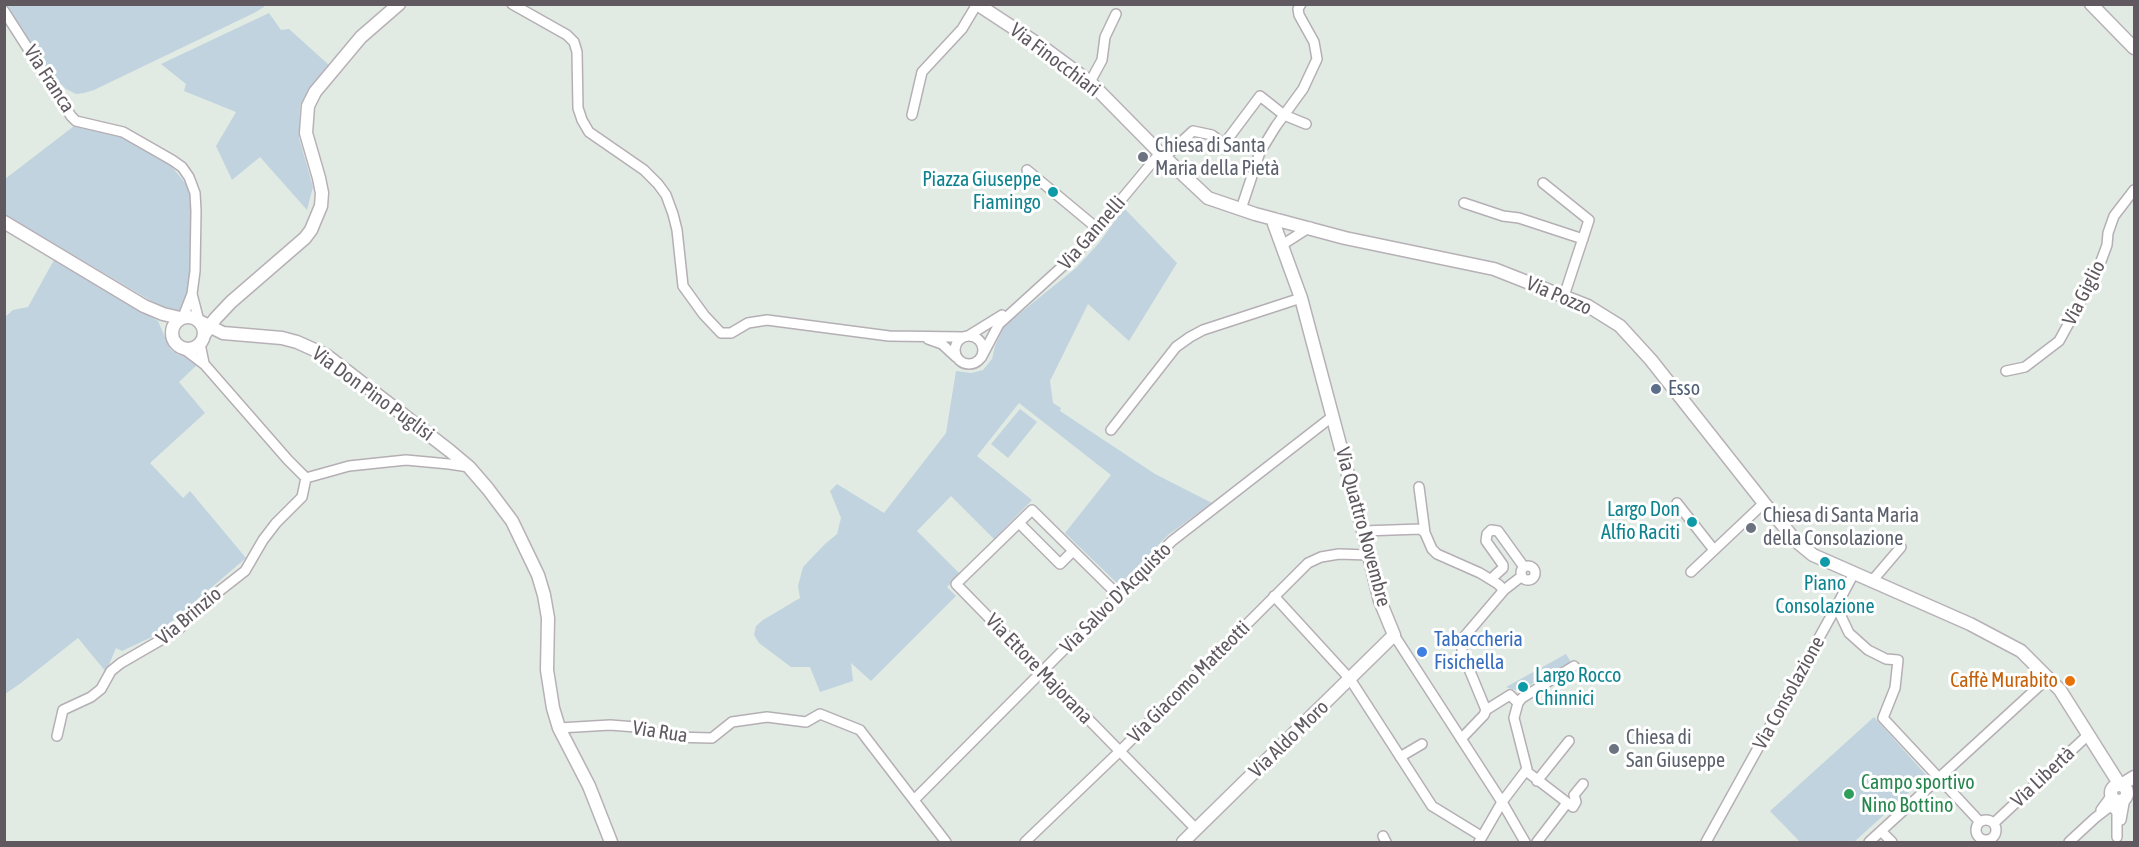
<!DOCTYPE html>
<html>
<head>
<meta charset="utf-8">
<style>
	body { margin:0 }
	#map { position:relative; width:2139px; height:847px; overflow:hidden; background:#e1ebe3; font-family:"Asap Condensed",sans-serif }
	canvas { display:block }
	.frame { position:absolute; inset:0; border:6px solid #605a60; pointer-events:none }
</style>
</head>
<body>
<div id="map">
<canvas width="2139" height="847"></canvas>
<div class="frame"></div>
</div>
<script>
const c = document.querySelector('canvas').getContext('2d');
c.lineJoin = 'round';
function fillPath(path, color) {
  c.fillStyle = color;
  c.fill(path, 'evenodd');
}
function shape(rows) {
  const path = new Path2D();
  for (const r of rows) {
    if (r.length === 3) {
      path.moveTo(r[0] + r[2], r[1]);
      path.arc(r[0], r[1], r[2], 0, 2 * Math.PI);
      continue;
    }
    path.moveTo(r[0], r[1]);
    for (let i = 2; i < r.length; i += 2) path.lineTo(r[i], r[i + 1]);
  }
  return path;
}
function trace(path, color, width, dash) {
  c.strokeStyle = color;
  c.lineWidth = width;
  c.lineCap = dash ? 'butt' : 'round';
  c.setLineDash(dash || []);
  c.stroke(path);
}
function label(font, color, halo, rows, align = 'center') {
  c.font = font + ' "Asap Condensed",sans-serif';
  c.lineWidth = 6;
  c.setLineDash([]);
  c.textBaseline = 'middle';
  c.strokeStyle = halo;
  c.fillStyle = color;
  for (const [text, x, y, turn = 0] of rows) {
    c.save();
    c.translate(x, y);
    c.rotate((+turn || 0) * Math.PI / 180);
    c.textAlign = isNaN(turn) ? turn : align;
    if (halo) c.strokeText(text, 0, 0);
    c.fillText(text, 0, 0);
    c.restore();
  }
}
fillPath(shape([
	[264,5,264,7,254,13,94,90,84,93,76,94,66,89,51,74,5,5],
	[269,13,281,30,289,29,329,65,300,105,299,138,313,187,307,210,260,157,232,180,216,146,236,112,184,91,186,84,161,64],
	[78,123,118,135,146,149,168,162,186,184,190,196,191,215,191,292,181,311,175,312,155,303,5,215,5,179],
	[1124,208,1177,263,1129,341,1088,304,1050,381,1053,403,1061,408,1060,411,1155,474,1212,503,1168,535,1119,585,1065,533,1111,475,1019,403,977,456,1032,500,994,539,951,496,917,531,960,574,947,587,956,596,871,681,851,663,853,681,820,692,810,667,791,667,759,643,754,635,756,626,763,620,800,598,798,586,803,567,825,544,837,534,841,518,830,491,837,484,884,513,946,433,956,371,971,373,983,370,992,359,995,346,1004,326,1076,268,1099,243],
	[54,260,158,321,170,349,178,355,193,357,199,363,179,382,205,413,150,463,183,498,190,491,246,558,156,635,122,651,116,648,106,672,78,638,21,683,5,694,4,318,13,310,28,307],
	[1020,409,1037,422,1008,458,991,444],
	[1566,654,1571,662,1519,691,1506,687],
	[1874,717,1927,776,1854,842,1800,842,1770,811]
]), '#c0d3df');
const street = shape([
	[512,4,567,35,574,42,577,52,578,108,582,120,589,132,644,170,658,184,666,195,673,214,677,230,683,286,704,315,721,333,731,333,748,323,767,320,889,336,963,337],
	[4,11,71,116,76,121,123,132,172,160,182,167,189,177,195,193,196,211,195,271,192,294,183,317],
	[1090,82,1102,60,1105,37,1116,14],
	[912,115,922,72,962,29,977,4],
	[1165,157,1193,131,1212,135,1224,144,1260,96,1284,115,1306,124],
	[1027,170,1098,229],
	[1543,183,1589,220,1564,296],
	[1464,203,1503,216,1519,218,1583,239],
	[1241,209,1260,152,1276,126,1303,89,1317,59,1314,42,1299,15,1298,9,1301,4],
	[1282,245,1310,227],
	[192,294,199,321],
	[968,336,1002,315],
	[969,350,14],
	[928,339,942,344,956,357],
	[200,344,204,363],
	[184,349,205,365,288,460,306,478],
	[981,358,999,324,1076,254,1160,153],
	[2006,371,2025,367,2059,341,2097,272,2107,245,2108,233,2114,216,2134,190],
	[1111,430,1176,347,1190,337,1203,330,1301,298],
	[306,478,349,466,406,460,449,464,469,467],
	[1419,487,1425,533],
	[1677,503,1714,550],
	[1019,523,1060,564,1073,551],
	[1363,531,1421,529,1425,533,1432,549,1437,554,1480,573,1498,584,1504,590,1464,637,1462,644,1462,652,1486,710,1484,715,1461,739],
	[1528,573,7],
	[1691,572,1764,503],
	[1491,579,1503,568,1503,565,1486,541,1487,534,1491,530,1498,531,1524,567],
	[1872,581,1901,547],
	[1504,590,1522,576],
	[1119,596,1032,510,956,584,1196,829],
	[1274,596,1350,679,1432,806,1481,836],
	[1835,609,1854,573],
	[1394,635,1502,802,1525,842],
	[1486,710,1510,695,1518,703],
	[559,728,610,725,636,727,671,737,712,738,732,722,767,717,806,722,820,714,860,730,946,842],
	[57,736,63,710,91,697,101,689,111,671,121,663,178,630,213,596,245,571,263,540,276,523,302,497,306,478],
	[1400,757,1422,744],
	[1526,771,1573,807,1576,802,1574,795,1583,784],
	[1537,781,1569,741],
	[915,799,1172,541,1333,416],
	[2101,810,2112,795],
	[2121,820,2125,798],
	[1986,830,10],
	[1994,823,2088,735],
	[1881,831,1892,842],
	[1383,836,1386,842],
	[1025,842,1120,751,1308,563,1321,557,1339,554,1368,555],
	[1479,842,1502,802,1527,769,1514,718,1518,703,1522,698,1574,666],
	[1537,842,1567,803],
	[1706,842,1835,609,1839,612,1849,633,1868,650,1886,659,1898,660,1895,688,1883,718,1980,822],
	[1869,842,2049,677],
	[2069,842,2095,818,2108,808,2112,807,2117,812,2117,837]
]);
const secondary = shape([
	[977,4,1044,48,1090,82,1160,153,1208,198,1255,214,1345,238,1494,269,1588,306,1620,326,1651,360,1764,503,1796,541,1813,555,1970,624,2021,651,2060,690,2120,785],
	[2091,4,2134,48],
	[4,222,144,306,163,314,180,318],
	[188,333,16],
	[201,322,223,333,282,338,297,342,326,355,450,451,469,467,488,489,512,521,538,575,544,595,548,618,547,670,553,708,559,728,589,786,611,842],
	[204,335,215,319,231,302,305,238,311,230,321,206,322,193,319,178,306,133,308,106,315,92,361,37,399,4],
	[2121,785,2134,777],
	[2119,793,8],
	[1183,842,1394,635,1380,601,1363,531,1301,298,1274,224,1274,219]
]);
trace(street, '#b5afb5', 12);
trace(secondary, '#b7b1b7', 15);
trace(street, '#fff', 9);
trace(secondary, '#fff', 12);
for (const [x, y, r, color] of [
	[1143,157,6,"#6b7280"],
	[1053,192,6,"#0f9aa8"],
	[1656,389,6,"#5c6f8a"],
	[1692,522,6,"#0f9aa8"],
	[1751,528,6,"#6b7280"],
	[1825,562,6,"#0f9aa8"],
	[1422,652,6,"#3f7fe0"],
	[2070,681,6,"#e8710a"],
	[1523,687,6,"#0f9aa8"],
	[1614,749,6,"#6b7280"],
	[1849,794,6,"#2e9e5b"]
]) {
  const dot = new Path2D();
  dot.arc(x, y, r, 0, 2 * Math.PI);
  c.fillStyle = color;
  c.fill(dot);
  trace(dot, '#fff', 2);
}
label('20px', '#605a60', '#fff', [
	["Via Finocchiari",1055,60,37],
	["Via Franca",49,79,57],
	["Via Gannelli",1092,233,-49],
	["Via Giglio",2084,293,-63],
	["Via Pozzo",1559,296,23],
	["Via Don Pino Puglisi",373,394,36],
	["Via Quattro Novembre",1363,527,75],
	["Via Salvo D'Acquisto",1116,598,-45],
	["Via Brinzio",189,616,-40],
	["Via Ettore Majorana",1039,669,46],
	["Via Giacomo Matteotti",1189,682,-45],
	["Via Consolazione",1789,693,-61],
	["Via Rua",660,732,9],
	["Via Aldo Moro",1289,739,-44],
	["Via Libertà",2043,777,-43]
]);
label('20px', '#5b616d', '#fff', [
	["Chiesa di Santa",1155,146],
	["Maria della Pietà",1155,169],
	["Chiesa di Santa Maria",1763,516],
	["della Consolazione",1763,539],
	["Chiesa di",1626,738],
	["San Giuseppe",1626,761]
], 'left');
label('20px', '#0d838f', '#fff', [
	["Piazza Giuseppe",1041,180],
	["Fiamingo",1041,203],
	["Largo Don",1680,510],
	["Alfio Raciti",1680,533],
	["Piano",1825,584,"center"],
	["Consolazione",1825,607,"center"],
	["Largo Rocco",1535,676,"left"],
	["Chinnici",1535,699,"left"]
], 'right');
label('20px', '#4e5e75', '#fff', [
	["Esso",1668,389]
], 'left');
label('20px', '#366cbe', '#fff', [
	["Tabaccheria",1434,640],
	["Fisichella",1434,663]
], 'left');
label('20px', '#c56008', '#fff', [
	["Caffè Murabito",2058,681]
], 'right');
label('20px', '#27864d', '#fff', [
	["Campo sportivo",1861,783],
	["Nino Bottino",1861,806]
], 'left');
</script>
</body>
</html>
